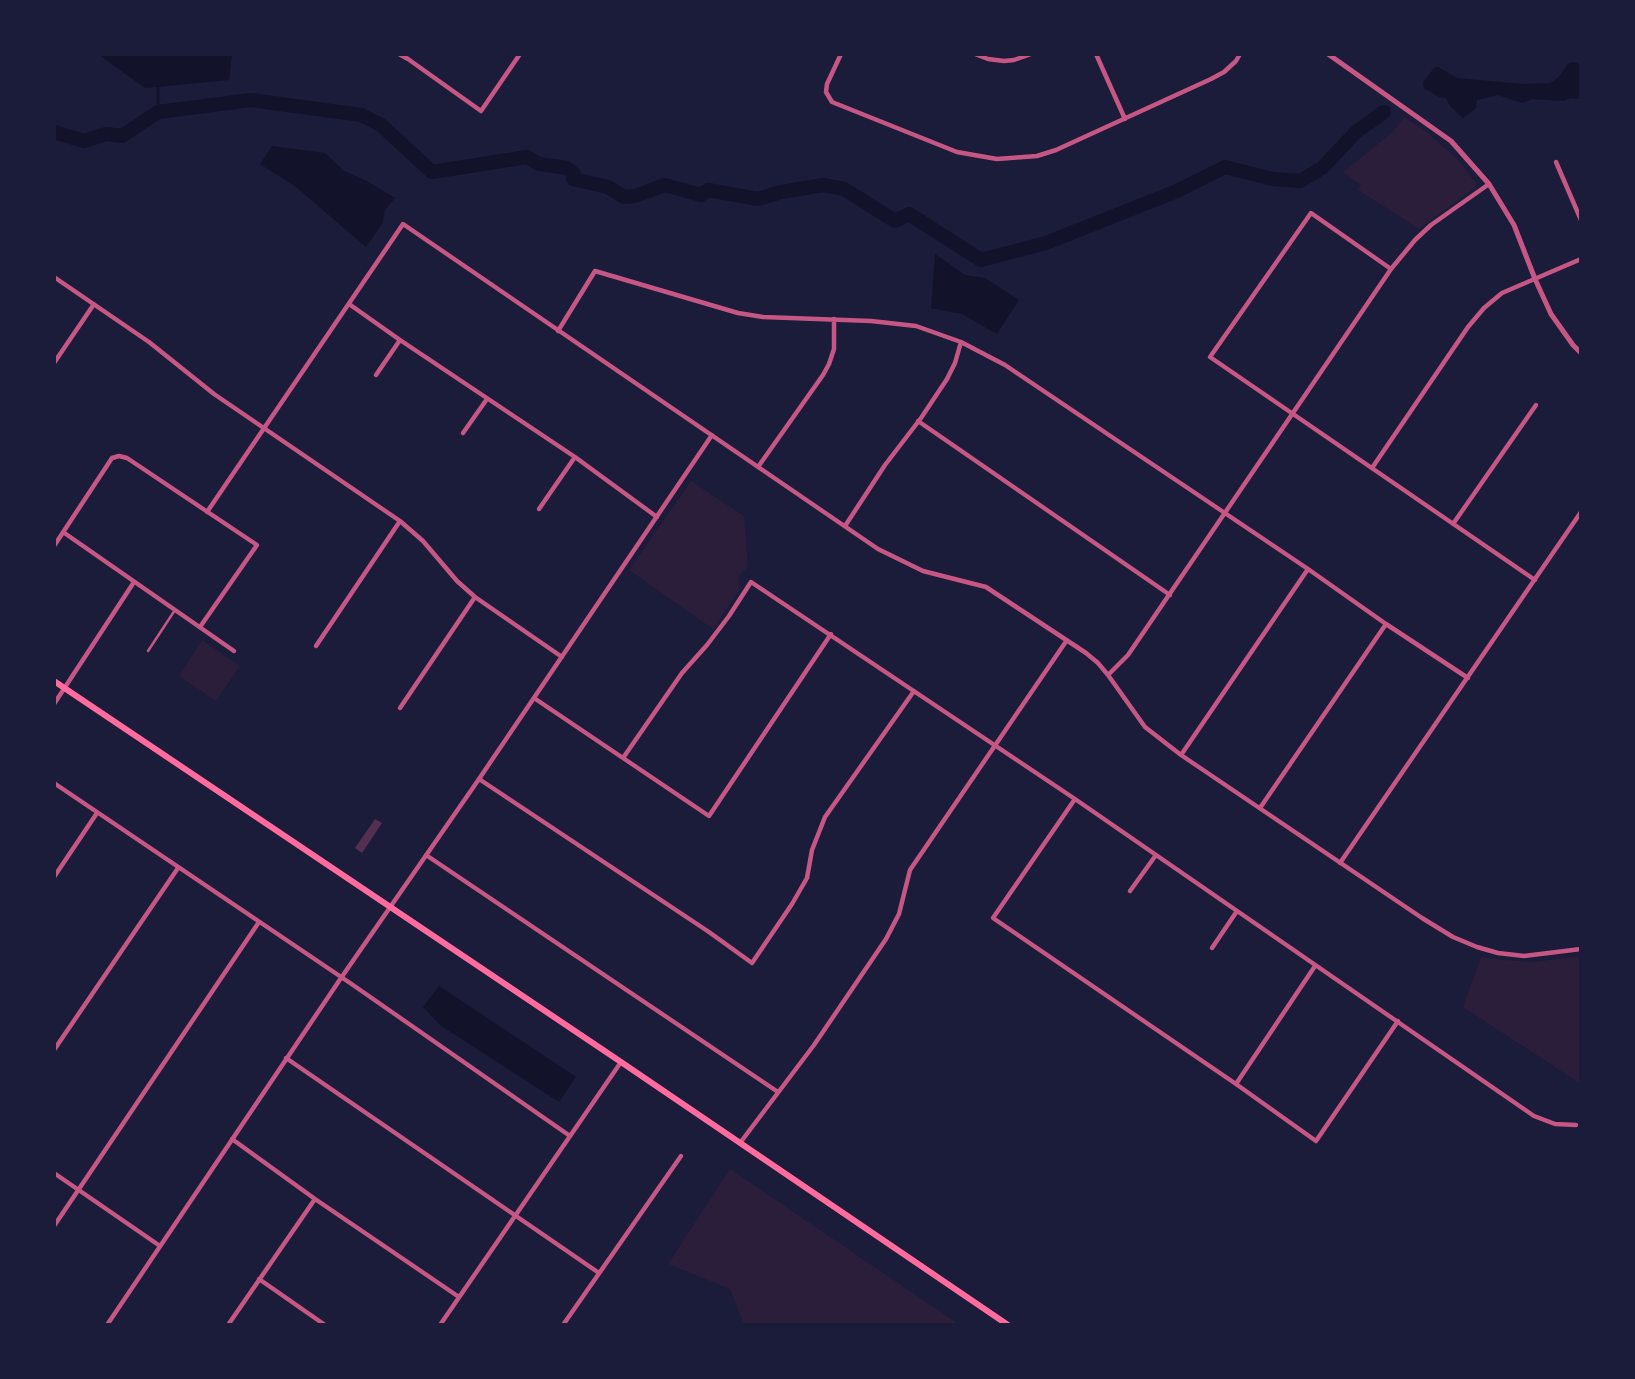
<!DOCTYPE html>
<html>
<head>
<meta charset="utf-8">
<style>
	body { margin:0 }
	#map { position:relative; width:1635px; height:1379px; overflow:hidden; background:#1b1b3a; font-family:Quicksand,sans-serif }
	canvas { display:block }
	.frame { position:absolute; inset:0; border:56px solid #1b1b3a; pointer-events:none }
</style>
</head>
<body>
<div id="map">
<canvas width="1635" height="1379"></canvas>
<div class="frame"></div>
</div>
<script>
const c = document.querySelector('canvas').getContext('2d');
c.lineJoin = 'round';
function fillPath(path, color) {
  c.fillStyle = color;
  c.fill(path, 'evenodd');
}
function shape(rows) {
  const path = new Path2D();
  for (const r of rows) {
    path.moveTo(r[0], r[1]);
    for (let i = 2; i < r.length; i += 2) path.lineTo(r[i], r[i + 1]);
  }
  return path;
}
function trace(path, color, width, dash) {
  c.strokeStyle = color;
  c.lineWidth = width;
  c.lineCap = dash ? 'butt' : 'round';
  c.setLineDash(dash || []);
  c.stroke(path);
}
fillPath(shape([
	[1404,117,1428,133,1458,160,1477,184,1475,188,1419,229,1358,190,1361,185,1343,172,1393,132],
	[691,481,744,516,748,567,740,574,738,580,740,589,713,629,629,570],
	[202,640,240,666,216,701,179,676],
	[1581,956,1581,1084,1463,1007,1481,957,1505,960,1533,962],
	[730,1169,960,1325,744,1325,730,1289,668,1264]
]), '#2a1e3b');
fillPath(shape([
	[98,54,194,54,232,55,229,80,145,88],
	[1574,62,1581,65,1581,99,1571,98,1563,101,1533,99,1522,103,1498,95,1477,100,1476,108,1463,118,1450,106,1446,98,1439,97,1424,88,1423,82,1435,67,1438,67,1457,78,1523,84,1550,83,1558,78,1568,64],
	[272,146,325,153,344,171,365,180,395,198,385,210,382,224,366,247,295,186,260,164],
	[935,254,965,275,985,278,1019,300,997,334,962,314,931,308],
	[439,986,576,1077,559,1102,440,1025,423,1007]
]), '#12122b');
trace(shape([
	[158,87,158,112]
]), '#12122b', 2.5);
trace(shape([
	[54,132,84,141,106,134,122,136,158,112,251,100,361,115,381,125,432,172,527,157,539,164,567,168,574,174,573,179,608,187,624,197,635,196,665,185,701,195,708,190,758,199,781,192,823,185,844,189,895,221,909,214,981,260,1046,243,1177,191,1225,167,1273,179,1300,181,1322,168,1356,132,1384,112]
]), '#12122b', 14);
fillPath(shape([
	[375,819,382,823,362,853,355,848]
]), '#542f53');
trace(shape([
	[148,651,175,610]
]), '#c65784', 2.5);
trace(shape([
	[399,54,408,59,481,111,520,54],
	[841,54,827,84,826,92,832,102,957,152,997,159,1037,156,1056,150,1211,79,1224,72,1236,61,1240,54],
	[975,54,988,59,1004,61,1014,60,1031,54],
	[1096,54,1125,119],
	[1556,162,1581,220],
	[1391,269,1311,213,1210,357,1535,580],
	[54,277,149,342,214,394,400,521,423,541,457,581,475,597,562,657],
	[349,304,400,340,575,457,657,517],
	[558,331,595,271,738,313,763,317,871,321,916,326,961,342,1005,365,1308,569,1386,624,1468,678],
	[54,363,94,304],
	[376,375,400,340],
	[918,421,1170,595],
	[463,433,487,399],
	[758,467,823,375,829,364,834,349,834,319],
	[1372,468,1468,327,1484,308,1502,293,1581,259],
	[539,509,575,457],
	[207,512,403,224,878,549,923,571,986,587,1086,653,1098,663,1108,675,1145,727,1181,755,1422,918,1453,937,1477,947,1498,953,1524,956,1581,949],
	[1453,524,1536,405],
	[845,526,885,465,921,418,947,379,955,363,961,342],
	[63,532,234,651],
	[54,546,112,458,119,456,127,458,257,545,200,627],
	[316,646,400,521],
	[1108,675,1128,655,1391,269,1415,240,1431,225,1489,184],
	[534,698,709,816,831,634],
	[54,704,134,582],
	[400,708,475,597],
	[1181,755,1308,569],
	[623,758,682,673,707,645,729,616,751,582,1075,799,1534,1116,1555,1124,1576,1125],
	[479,779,709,932,752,963,792,904,807,878,812,850,825,817,914,691],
	[54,783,353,985,570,1136],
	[1075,799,993,918,1236,1084,1316,1141,1398,1021],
	[1260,808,1386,624],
	[426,855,778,1092],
	[1340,863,1581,512],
	[54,877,97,813],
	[1130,891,1156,855],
	[1212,948,1237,911],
	[54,1050,178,868],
	[286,1058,599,1273],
	[1236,1084,1315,966],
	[232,1139,315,1199,459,1297],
	[740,1143,814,1045,886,939,899,914,910,870,1067,640],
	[54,1173,160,1246],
	[54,1226,259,922],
	[259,1279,325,1325],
	[107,1325,341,978,479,779,712,435],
	[228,1325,315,1199],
	[440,1325,621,1062],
	[563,1325,681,1156]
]), '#c65784', 4.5);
trace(shape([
	[1328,54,1451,141,1489,184,1514,225,1535,279,1551,314,1573,345,1581,353]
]), '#c65784', 5);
trace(shape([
	[54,681,621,1062,1008,1325]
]), '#ff6b9d', 6);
</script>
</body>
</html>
